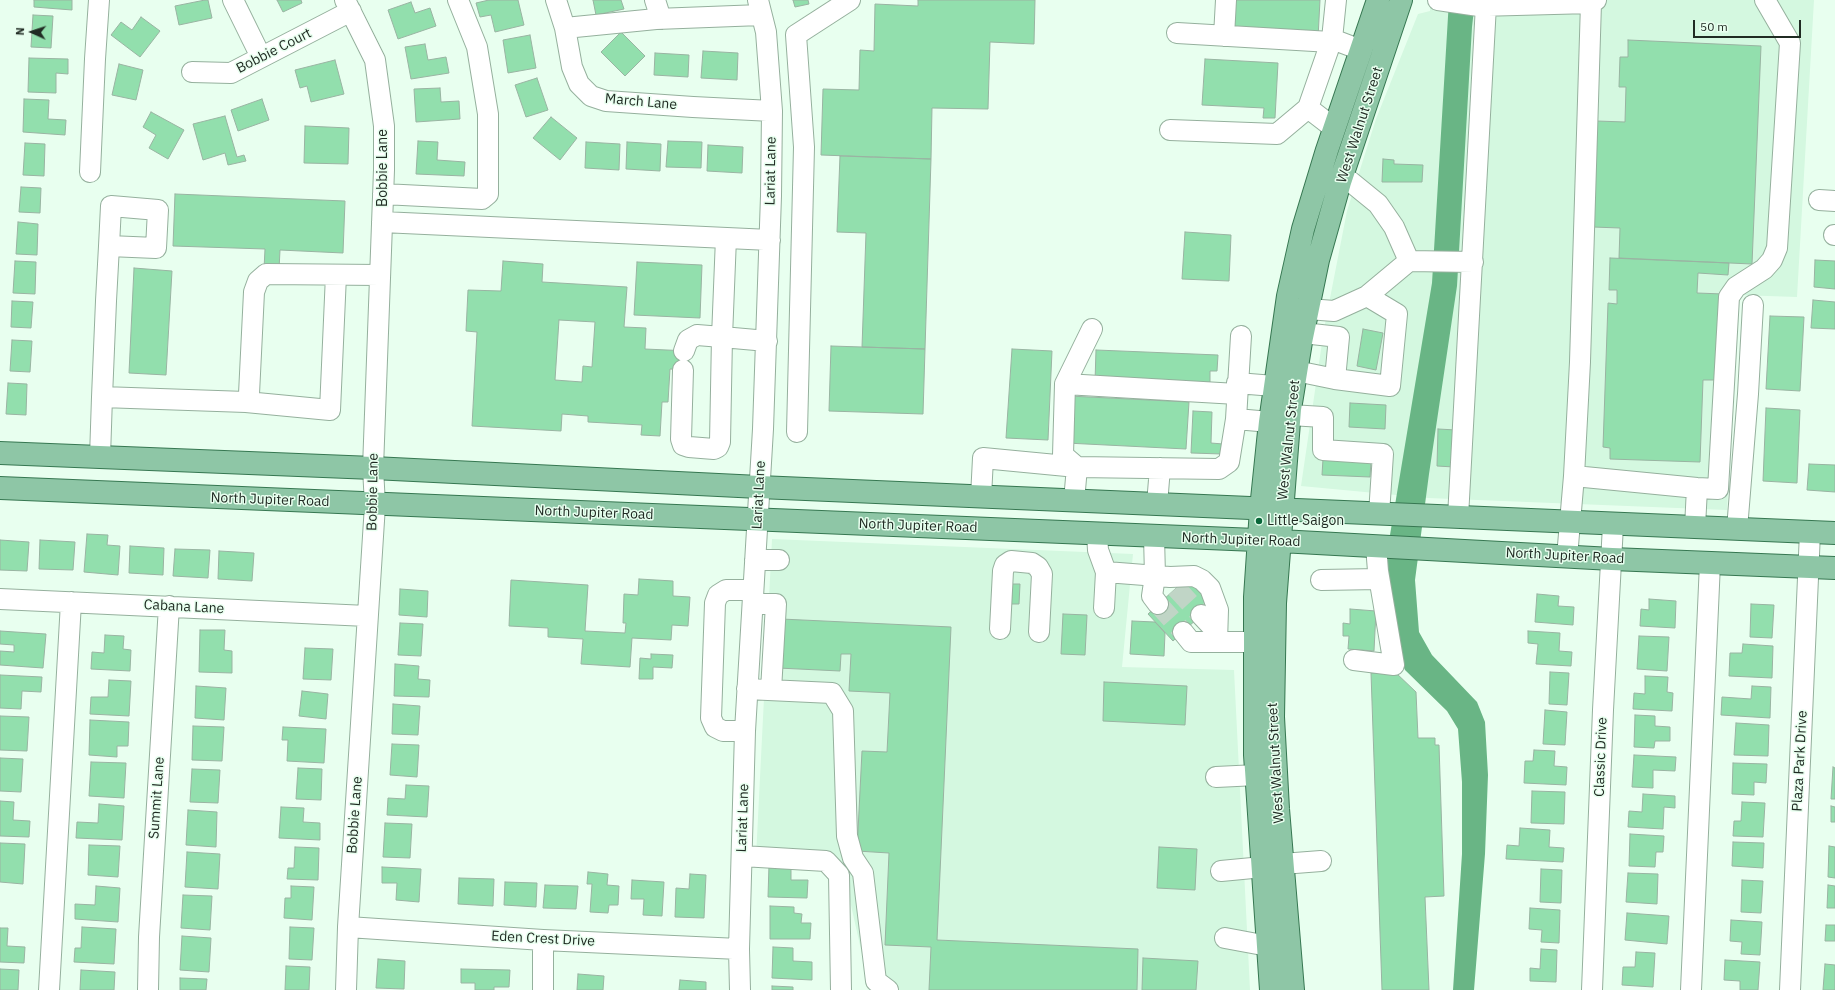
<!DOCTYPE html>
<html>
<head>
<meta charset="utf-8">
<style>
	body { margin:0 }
	#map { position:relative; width:1835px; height:990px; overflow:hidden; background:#e8ffef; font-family:"IBM Plex Sans",sans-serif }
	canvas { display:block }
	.north { position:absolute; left:12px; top:12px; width:40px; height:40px; -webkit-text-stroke:3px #e8ffef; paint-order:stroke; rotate:273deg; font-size:11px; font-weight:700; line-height:16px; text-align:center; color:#202b23 }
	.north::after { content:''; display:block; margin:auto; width:14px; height:18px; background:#202b23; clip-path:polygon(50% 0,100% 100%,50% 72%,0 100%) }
	.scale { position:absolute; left:1693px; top:20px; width:108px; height:18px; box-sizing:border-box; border:2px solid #202b23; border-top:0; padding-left:5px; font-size:12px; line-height:14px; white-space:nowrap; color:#202b23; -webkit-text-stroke:3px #e8ffef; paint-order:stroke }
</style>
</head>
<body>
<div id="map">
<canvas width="1835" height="990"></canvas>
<div class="north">N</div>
<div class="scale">50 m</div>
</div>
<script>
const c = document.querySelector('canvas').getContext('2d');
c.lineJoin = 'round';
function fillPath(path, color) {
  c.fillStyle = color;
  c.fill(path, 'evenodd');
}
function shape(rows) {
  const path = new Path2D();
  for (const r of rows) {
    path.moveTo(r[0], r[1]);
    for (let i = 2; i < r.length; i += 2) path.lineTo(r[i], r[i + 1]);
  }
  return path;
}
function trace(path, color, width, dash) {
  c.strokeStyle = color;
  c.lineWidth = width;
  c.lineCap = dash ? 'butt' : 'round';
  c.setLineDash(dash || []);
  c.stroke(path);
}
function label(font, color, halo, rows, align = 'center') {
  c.font = font + ' "IBM Plex Sans",sans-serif';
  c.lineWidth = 3;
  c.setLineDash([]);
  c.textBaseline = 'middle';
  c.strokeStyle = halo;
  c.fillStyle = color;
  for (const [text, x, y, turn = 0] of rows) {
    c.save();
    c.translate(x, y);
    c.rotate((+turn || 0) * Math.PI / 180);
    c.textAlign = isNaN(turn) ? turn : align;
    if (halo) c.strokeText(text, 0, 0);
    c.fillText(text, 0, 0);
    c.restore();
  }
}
fillPath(shape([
	[1430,0,1814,0,1797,297,1738,295,1727,510,1428,498,1301,486,1324,329,1347,211,1376,119,1418,14,1430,11],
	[772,539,1133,554,1122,667,1234,670,1250,990,870,990,844,874,756,857]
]), '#d4f8e0');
fillPath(shape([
	[1449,0,1475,0,1472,27,1457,286,1429,474,1415,580,1419,632,1432,655,1477,702,1485,722,1488,775,1485,854,1474,990,1453,990,1462,854,1462,782,1458,729,1447,711,1405,670,1395,647,1383,577,1432,283]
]), '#69b585');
const building = shape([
	[34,0,72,0,72,10,34,7,34,0],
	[205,0,208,0,212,18,179,25,175,6,205,0],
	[277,0,301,0,302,3,283,12,277,0],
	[489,0,518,0,524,25,495,32,491,15,480,17,476,3,489,0],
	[593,0,621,0,624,9,596,15,593,0],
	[793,0,808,0,809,4,795,7,793,0],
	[918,0,1035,0,1034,44,990,42,988,109,932,108,931,159,821,155,823,89,859,90,860,50,874,51,875,4,918,6,918,0],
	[1229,0,1320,0,1318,38,1228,33,1229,0],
	[411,2,415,13,430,8,436,26,398,39,388,10,411,2],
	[33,15,53,16,51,48,31,47,33,15],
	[141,17,160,31,140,57,111,35,121,22,132,30,141,17],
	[621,32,645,56,625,76,601,52,621,32],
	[530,35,536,68,508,73,503,40,530,35],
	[1628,40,1761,46,1752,264,1619,258,1620,228,1593,227,1597,121,1625,122,1626,87,1619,87,1620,57,1628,57,1628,40],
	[425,44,428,60,446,57,449,73,411,79,405,47,425,44],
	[703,51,738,53,737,80,701,78,703,51],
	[655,53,689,55,688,77,654,75,655,53],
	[29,58,68,59,68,74,56,73,56,93,28,92,29,58],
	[1205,59,1278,63,1275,118,1263,118,1264,108,1202,105,1205,59],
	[335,60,344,94,311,102,307,86,300,88,295,70,335,60],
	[119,64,143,70,136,100,112,95,119,64],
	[537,78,548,110,526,117,515,85,537,78],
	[440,88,441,102,459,101,460,119,416,122,414,89,440,88],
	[24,99,49,100,48,119,66,120,65,135,23,132,24,99],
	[262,99,269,120,238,131,231,110,262,99],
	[151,112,184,130,168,159,149,148,156,135,143,127,151,112],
	[225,116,237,157,244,155,246,161,228,165,225,153,203,160,193,124,225,116],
	[551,117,577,138,560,160,533,138,551,117],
	[305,126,349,128,348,164,304,163,305,126],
	[418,141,438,142,437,160,465,162,464,176,416,174,418,141],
	[668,141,702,142,701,168,666,167,668,141],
	[586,142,620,144,619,170,585,168,586,142],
	[627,142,661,144,660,171,626,169,627,142],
	[25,143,45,144,44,176,23,175,25,143],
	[708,145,743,147,742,173,707,171,708,145],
	[840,156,931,159,925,349,862,347,866,233,837,232,840,156],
	[1383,159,1394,160,1394,164,1423,165,1422,182,1382,182,1383,159],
	[21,187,41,188,40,213,19,212,21,187],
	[175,194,345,201,343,253,280,250,279,270,264,269,265,249,173,246,175,194],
	[18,222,38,224,37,255,16,254,18,222],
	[1185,232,1231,235,1229,281,1182,279,1185,232],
	[1610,258,1729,263,1728,275,1698,273,1697,293,1723,294,1720,380,1703,380,1700,462,1610,459,1610,448,1603,447,1608,303,1617,304,1617,290,1609,290,1610,258],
	[1815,260,1835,261,1835,289,1814,287,1815,260],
	[15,261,36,262,35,294,13,293,15,261],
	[503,261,543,264,542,282,627,287,624,327,646,328,645,349,689,351,688,370,670,369,668,402,662,402,660,436,641,435,642,425,588,422,588,416,562,414,561,431,472,426,477,332,466,331,468,290,501,291,503,261],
	[559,320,595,322,592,367,583,366,582,382,555,380,559,320],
	[637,262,702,265,700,318,634,315,637,262],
	[134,268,172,271,166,375,129,373,134,268],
	[1813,300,1835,302,1835,329,1811,328,1813,300],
	[12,301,33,302,31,328,11,327,12,301],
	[1770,316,1804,317,1800,391,1766,389,1770,316],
	[1363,329,1383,333,1376,370,1357,366,1363,329],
	[12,340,32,341,30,372,10,371,12,340],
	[831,346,925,349,923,414,829,411,831,346],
	[1012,349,1052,351,1048,440,1006,438,1012,349],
	[1096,350,1218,355,1217,371,1210,371,1210,387,1095,382,1096,350],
	[8,383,27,384,26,415,6,414,8,383],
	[1069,396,1189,402,1186,449,1066,443,1069,396],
	[1350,403,1386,405,1385,429,1349,427,1350,403],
	[1766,408,1800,410,1797,483,1763,481,1766,408],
	[1193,411,1212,412,1211,443,1223,444,1222,454,1191,453,1193,411],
	[1438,429,1456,430,1454,467,1437,466,1438,429],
	[1323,459,1371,461,1370,477,1322,475,1323,459],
	[1809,464,1835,465,1835,492,1807,490,1809,464],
	[87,534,108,535,107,545,120,546,118,575,84,572,87,534],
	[0,540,29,542,27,571,0,570,0,540],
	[40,540,75,542,73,570,39,569,40,540],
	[130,546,164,548,163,575,129,573,130,546],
	[175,549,210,550,208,578,173,576,175,549],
	[219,551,254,553,252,581,218,579,219,551],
	[1188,577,1213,604,1173,641,1148,614,1188,577],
	[639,579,673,581,673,596,690,597,688,626,672,625,671,640,632,638,630,667,581,664,583,639,548,637,548,628,509,626,511,580,588,585,585,631,625,633,626,623,623,623,624,594,638,595,639,579],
	[1009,584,1020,584,1019,604,1008,604,1009,584],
	[400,589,428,591,427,617,399,615,400,589],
	[1537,594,1559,596,1558,606,1574,607,1573,625,1535,622,1537,594],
	[1649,599,1676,601,1675,628,1640,626,1641,609,1649,610,1649,599],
	[1751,604,1774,605,1772,638,1750,637,1751,604],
	[1350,609,1376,611,1374,651,1348,649,1349,636,1343,636,1343,623,1350,624,1350,609],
	[1063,614,1087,615,1085,655,1061,654,1063,614],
	[781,619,951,627,937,940,1138,949,1137,990,929,990,931,947,885,945,889,853,857,851,862,751,887,752,890,693,849,691,851,654,841,654,840,671,778,668,781,619],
	[1132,621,1155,622,1165,633,1164,656,1130,654,1132,621],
	[400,623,423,624,421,656,398,655,400,623],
	[200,630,225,630,224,650,232,651,232,673,199,672,200,630],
	[0,631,46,634,43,668,0,665,0,651,14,652,14,645,0,644,0,631],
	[1528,631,1560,633,1559,651,1572,652,1571,666,1536,664,1538,644,1528,643,1528,631],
	[105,635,124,636,123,649,131,650,130,671,91,669,92,652,104,653,105,635],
	[1639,636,1669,637,1667,671,1637,669,1639,636],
	[1743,644,1773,646,1772,678,1729,676,1730,653,1742,653,1743,644],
	[305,648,333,649,331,680,303,679,305,648],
	[651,654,673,655,672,668,653,667,653,679,639,679,640,658,651,659,651,654],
	[395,664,419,666,418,679,430,680,429,697,394,696,395,664],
	[1395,672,1416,692,1418,738,1435,738,1435,745,1439,745,1444,896,1425,897,1429,990,1382,990,1371,673,1395,672],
	[1550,672,1569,673,1567,705,1549,704,1550,672],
	[0,675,42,677,41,692,22,691,21,709,0,708,0,675],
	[1645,676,1668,677,1667,692,1673,693,1672,711,1633,709,1634,693,1645,694,1645,676],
	[109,680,131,681,129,716,90,714,91,697,108,697,109,680],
	[1104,682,1187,686,1185,725,1103,721,1104,682],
	[196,686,226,688,224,720,195,718,196,686],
	[1752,686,1771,687,1770,718,1721,715,1722,697,1751,699,1752,686],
	[302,691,328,694,326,719,299,716,302,691],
	[393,704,420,706,418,735,392,734,393,704],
	[1545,710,1567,712,1565,745,1543,744,1545,710],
	[1635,715,1655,716,1655,726,1670,727,1670,741,1655,741,1654,748,1634,747,1635,715],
	[0,716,29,717,27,751,0,750,0,716],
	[90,720,129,722,128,746,117,746,117,757,89,755,90,720],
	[1736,723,1769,725,1768,756,1734,755,1736,723],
	[193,726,224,727,222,761,192,760,193,726],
	[283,727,326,729,324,763,287,761,288,740,282,740,283,727],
	[392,744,419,745,417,777,390,775,392,744],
	[1534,750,1555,751,1554,766,1567,767,1566,785,1524,783,1525,761,1533,761,1534,750],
	[1634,755,1676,757,1675,771,1653,770,1653,788,1632,787,1634,755],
	[0,758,23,759,21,792,0,791,0,758],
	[91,762,126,763,124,798,89,796,91,762],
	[1733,763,1767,764,1766,783,1754,782,1754,795,1732,794,1733,763],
	[1833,767,1835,768,1835,799,1831,799,1833,767],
	[298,768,322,769,321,800,296,799,298,768],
	[192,769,220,770,218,803,190,802,192,769],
	[406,785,429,786,427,817,387,815,388,798,405,799,406,785],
	[1532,791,1565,792,1564,824,1531,823,1532,791],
	[1643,794,1675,796,1675,808,1664,807,1663,829,1628,827,1629,811,1642,812,1643,794],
	[0,801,14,802,13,820,30,821,29,837,0,836,0,801],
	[1742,802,1765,803,1763,837,1733,836,1734,821,1741,821,1742,802],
	[99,804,124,806,122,840,76,838,77,822,98,823,99,804],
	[1831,806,1835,807,1835,822,1831,822,1831,806],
	[281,807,304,808,303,822,320,823,320,840,279,838,281,807],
	[188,810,217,812,216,847,186,845,188,810],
	[385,823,412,824,410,858,383,857,385,823],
	[1520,828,1550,830,1549,847,1564,848,1563,862,1506,859,1507,845,1519,846,1520,828],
	[1630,834,1664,836,1663,852,1656,852,1655,867,1629,866,1630,834],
	[1733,842,1764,843,1763,868,1732,866,1733,842],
	[0,843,25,844,23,884,0,882,0,843],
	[89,845,120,846,118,877,88,875,89,845],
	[1829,846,1835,847,1835,878,1828,877,1829,846],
	[295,847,319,848,318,880,287,879,288,868,294,868,295,847],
	[1159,847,1197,849,1195,890,1157,888,1159,847],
	[187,852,220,854,218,889,185,887,187,852],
	[769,865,791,865,791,880,808,880,807,898,768,897,769,865],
	[382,867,421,869,419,902,396,900,397,883,382,883,382,867],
	[1541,869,1562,870,1561,903,1540,902,1541,869],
	[588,872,608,874,607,885,619,886,618,905,609,905,608,913,590,912,592,884,587,884,588,872],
	[1628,873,1658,874,1657,904,1626,902,1628,873],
	[690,874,706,875,704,918,675,917,676,888,689,889,690,874],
	[459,878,494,879,493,906,458,904,459,878],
	[632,880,664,882,662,916,643,915,644,899,631,899,632,880],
	[1742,880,1763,881,1761,913,1741,912,1742,880],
	[505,882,537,883,536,907,504,905,505,882],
	[545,885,578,886,576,909,543,908,545,885],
	[1828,885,1835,886,1835,908,1827,908,1828,885],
	[96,886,120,888,118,922,75,919,75,904,95,905,96,886],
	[291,886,314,887,312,920,284,918,285,898,291,898,291,886],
	[183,895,212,896,210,930,181,928,183,895],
	[770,906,794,907,794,913,802,914,801,923,811,923,810,939,770,939,770,906],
	[1530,908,1560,910,1559,943,1541,942,1542,930,1529,929,1530,908],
	[1627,913,1669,916,1667,944,1625,940,1627,913],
	[1731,920,1762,922,1760,955,1741,954,1742,942,1730,941,1731,920],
	[1826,925,1835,925,1835,941,1825,941,1826,925],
	[82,927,116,929,114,964,74,962,75,948,81,948,82,927],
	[290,927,314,928,312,960,289,959,290,927],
	[0,928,8,928,7,946,25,947,24,963,0,962,0,928],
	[182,936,211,938,209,972,180,970,182,936],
	[773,947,793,948,793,961,812,962,812,980,772,978,773,947],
	[1541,949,1557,950,1556,982,1530,981,1530,968,1540,969,1541,949],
	[1636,952,1655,953,1653,987,1622,985,1623,967,1635,967,1636,952],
	[1143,958,1198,961,1196,990,1142,990,1143,958],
	[378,959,405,961,404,989,376,988,378,959],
	[1725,960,1760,962,1758,990,1740,990,1740,981,1724,980,1725,960],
	[1825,964,1835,965,1835,990,1823,990,1825,964],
	[286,966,310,967,309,990,285,990,286,966],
	[0,969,19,970,18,990,0,990,0,969],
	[461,969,510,970,509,987,494,987,494,990,475,990,475,983,461,983,461,969],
	[81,970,115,972,114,990,80,990,81,970],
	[578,974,604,976,603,990,577,990,578,974],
	[180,978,207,979,206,990,180,990,180,978],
	[680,980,706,982,706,990,679,990,680,980],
	[772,986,793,987,793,990,772,990,772,986]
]);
fillPath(building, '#92dfad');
trace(building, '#99b4a2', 1);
trace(shape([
	[1176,588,1201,615],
	[1158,604,1183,632]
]), '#c0d5c6', 20, [20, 10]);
const minor = shape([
	[233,0,261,57],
	[345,0,375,60,384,126,384,170,373,468,375,505,348,927,346,990],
	[556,0,565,28,572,67,579,84,591,96,606,101,693,107,772,111],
	[655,0,661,19],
	[1438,0,1479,6,1591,3,1596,0],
	[565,28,656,19,761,15],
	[1177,33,1331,42],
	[1224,36,1226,0],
	[1332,39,1361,50],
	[192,72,231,73,351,11],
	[1308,108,1334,128],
	[1170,130,1277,134,1308,108,1332,39,1336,0],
	[90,172,95,59,99,0],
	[1342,178,1351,182,1378,204,1394,227,1409,261],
	[383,194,482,199,488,194,488,114,477,47,458,0],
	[1819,200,1835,201],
	[382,222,770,240],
	[1834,235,1835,235],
	[726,238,722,337,767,341],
	[1308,309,1334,311,1367,296,1409,261,1473,262],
	[683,370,681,439,683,445,689,447,714,449,718,447,720,442,722,337,697,335,688,340,684,351],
	[1296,371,1335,379,1339,337,1303,333],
	[1335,379,1390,386,1397,314,1367,296],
	[1237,383,1274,386],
	[1065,384,1237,394],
	[102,397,106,301,109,246,111,206,158,210,156,248,109,246],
	[246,402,249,394,254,292,258,281,266,274,380,275],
	[1290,415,1323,417,1323,450,1383,454,1379,514],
	[1236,419,1270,422],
	[797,432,804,147,796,35,850,0],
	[100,457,102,397,246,402,330,410,336,275],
	[1574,476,1697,488,1718,489,1729,297,1736,287,1764,269,1772,260,1777,248,1790,43,1765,0],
	[981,497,983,458,1077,467,1219,469,1229,462,1236,419,1241,336],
	[1074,501,1077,467,1063,455,1065,384,1092,329],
	[1157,504,1160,468],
	[1458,517,1486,5,1487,0],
	[1695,527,1697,488],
	[1737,529,1748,394,1753,305],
	[1097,534,1098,550,1106,572,1104,608],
	[1154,536,1155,576,1152,596,1158,604],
	[1567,557,1574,476,1580,362,1591,3],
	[755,560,779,560],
	[1106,572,1170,577,1194,576,1202,580,1210,588,1218,610,1217,642],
	[1321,580,1379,579],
	[0,599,367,616],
	[753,604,776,604,771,690],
	[1201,615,1217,632],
	[1000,629,1003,571,1005,565,1011,561,1032,563,1038,567,1042,574,1039,632],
	[1183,632,1191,642,1255,642],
	[1354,660,1394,665,1378,571,1376,546],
	[747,689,832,693,843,711,847,836,853,858,863,873,876,981,888,990],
	[745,731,723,731,715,727,711,718,715,603,718,595,726,590,753,590],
	[1216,777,1257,775],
	[742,856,826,861,839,875,841,990],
	[1282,864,1321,861],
	[1221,871,1263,867],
	[348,927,543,940,739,949],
	[1225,938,1268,946],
	[49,990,71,602],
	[148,990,149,937,169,606],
	[543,990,543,940],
	[740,990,739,949,745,731,763,429,771,196,772,111,766,32,758,0],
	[1592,990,1603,710,1613,525],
	[1691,990,1710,563],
	[1790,990,1810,532]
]);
const major = shape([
	[0,453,373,468,759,487,1835,533],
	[0,488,1280,541,1612,559,1835,568],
	[1271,990,1255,755,1255,597,1261,509,1270,422,1288,296,1303,229,1327,150,1378,0],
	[1293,990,1278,809,1273,717,1275,603,1290,409,1301,342,1318,260,1340,182,1401,0]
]);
trace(minor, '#95b09d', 22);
trace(major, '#367751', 24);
trace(minor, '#fff', 20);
trace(major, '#8ec6a6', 22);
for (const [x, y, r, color] of [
	[1259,521,4,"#09673a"]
]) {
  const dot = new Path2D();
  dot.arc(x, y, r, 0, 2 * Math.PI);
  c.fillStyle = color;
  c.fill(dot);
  trace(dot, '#e8ffef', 1.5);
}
label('14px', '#202b23', '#e8ffef', [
	["Bobbie Court",274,51,-27],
	["March Lane",641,102,5],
	["West Walnut Street",1360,125,-72],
	["Bobbie Lane",383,168,-90],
	["Lariat Lane",771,171,-89],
	["West Walnut Street",1289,440,-84],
	["Bobbie Lane",373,492,-89],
	["Lariat Lane",759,495,-87],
	["North Jupiter Road",270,500,2],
	["North Jupiter Road",594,513,2],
	["North Jupiter Road",918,526,2],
	["North Jupiter Road",1241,540,2],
	["North Jupiter Road",1565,556,3],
	["Cabana Lane",184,607,3],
	["Classic Drive",1601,757,-88],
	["Plaza Park Drive",1800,761,-87],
	["West Walnut Street",1276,763,-93],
	["Summit Lane",157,798,-86],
	["Bobbie Lane",355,815,-86],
	["Lariat Lane",743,818,-88],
	["Eden Crest Drive",543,939,3]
]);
label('14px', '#202b23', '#e8ffef', [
	["Little Saigon",1267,521]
], 'left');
</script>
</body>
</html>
